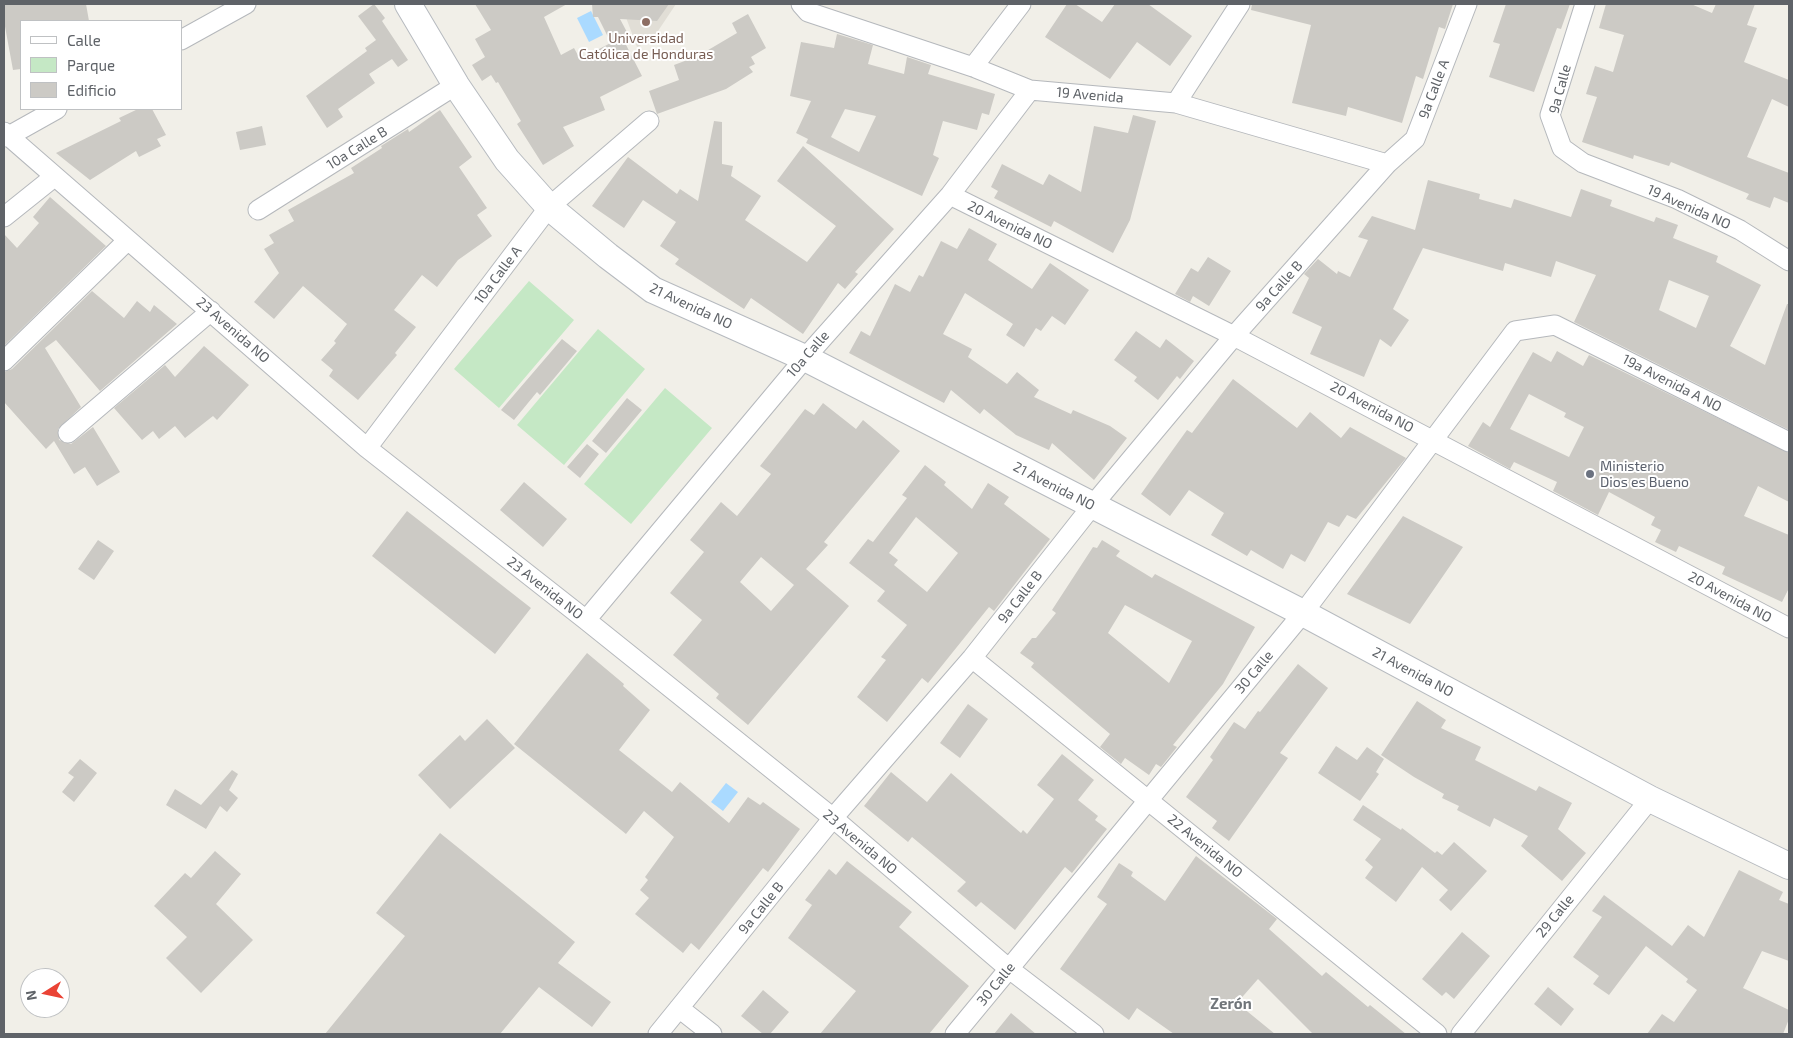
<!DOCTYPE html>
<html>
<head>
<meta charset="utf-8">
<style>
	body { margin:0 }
	#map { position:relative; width:1793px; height:1038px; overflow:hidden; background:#f1efe8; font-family:"Exo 2",sans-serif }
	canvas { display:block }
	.frame { position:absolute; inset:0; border:5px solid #5f6368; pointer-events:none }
	.legend { position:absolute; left:20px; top:20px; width:162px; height:90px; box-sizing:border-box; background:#fff; border:1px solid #bfc1c3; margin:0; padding:6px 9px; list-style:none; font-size:15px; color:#5f6368 }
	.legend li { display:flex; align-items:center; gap:10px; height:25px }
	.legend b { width:25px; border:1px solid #bfc1c3 }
	.north { position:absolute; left:20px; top:968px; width:50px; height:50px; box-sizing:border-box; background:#fff; border:1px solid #bfc1c3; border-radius:50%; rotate:260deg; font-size:14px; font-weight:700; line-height:20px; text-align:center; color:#5f6368 }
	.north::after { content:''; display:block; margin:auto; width:18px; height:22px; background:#ea4335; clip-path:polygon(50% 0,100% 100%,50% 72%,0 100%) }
</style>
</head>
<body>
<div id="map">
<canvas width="1793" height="1038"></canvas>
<div class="frame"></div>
<ul class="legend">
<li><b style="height:6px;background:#fff"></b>Calle</li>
<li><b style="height:14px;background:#c5e8c5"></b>Parque</li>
<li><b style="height:14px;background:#cccac5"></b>Edificio</li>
</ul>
<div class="north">N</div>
</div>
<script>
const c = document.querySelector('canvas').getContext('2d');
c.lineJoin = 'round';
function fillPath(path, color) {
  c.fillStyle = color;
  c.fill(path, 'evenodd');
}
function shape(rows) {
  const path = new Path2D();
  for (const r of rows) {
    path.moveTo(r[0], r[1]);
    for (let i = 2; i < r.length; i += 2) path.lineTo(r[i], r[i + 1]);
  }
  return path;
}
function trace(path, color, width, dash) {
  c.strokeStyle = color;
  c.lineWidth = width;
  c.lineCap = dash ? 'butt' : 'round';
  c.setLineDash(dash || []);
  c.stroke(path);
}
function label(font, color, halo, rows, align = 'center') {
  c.font = font + ' "Exo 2",sans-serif';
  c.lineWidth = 4;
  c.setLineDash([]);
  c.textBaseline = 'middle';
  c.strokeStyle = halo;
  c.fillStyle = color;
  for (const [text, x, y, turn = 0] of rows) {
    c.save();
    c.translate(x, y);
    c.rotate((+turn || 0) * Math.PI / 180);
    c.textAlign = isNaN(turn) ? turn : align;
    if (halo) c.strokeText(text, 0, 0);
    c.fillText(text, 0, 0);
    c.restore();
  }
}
fillPath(shape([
	[621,4,676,4,652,40,637,47]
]), '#e1ded6');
fillPath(shape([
	[529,281,574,320,499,408,454,369],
	[598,329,645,369,564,465,517,425],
	[665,388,712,428,631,524,584,484]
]), '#c5e8c5');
fillPath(shape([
	[591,11,603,35,589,42,577,18],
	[726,783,738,792,723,811,711,802]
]), '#aadaff');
fillPath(shape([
	[4,4,86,4,89,21,21,21,21,69,13,70,4,21],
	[374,4,385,18,382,21,408,60,398,67,392,59,369,74,375,83,338,109,343,117,327,128,306,96,367,51,365,48,376,40,358,16],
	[475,4,567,4,544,17,561,55,574,48,580,59,622,37,642,76,600,97,605,110,563,127,574,146,543,165,517,124,521,121,498,82,496,83,491,75,482,81,472,65,485,57,475,39,491,30],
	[592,4,669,4,657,21,620,19,628,34,611,43,598,17,593,17],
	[1067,4,1075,4,1102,22,1115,4,1148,4,1192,36,1170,66,1137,42,1110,79,1045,37],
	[1252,4,1453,4,1445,29,1439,27,1423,79,1416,76,1402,123,1348,107,1346,116,1292,103,1311,25,1251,10],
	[1506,4,1570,4,1561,29,1557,28,1534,92,1489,77,1500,44,1493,42],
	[1606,4,1691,4,1712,13,1716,4,1755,4,1747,25,1757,28,1744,62,1789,80,1789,107,1772,99,1747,157,1789,173,1789,203,1774,197,1770,208,1746,199,1749,194,1671,162,1669,166,1634,155,1633,159,1582,142,1597,97,1586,94,1595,66,1613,72,1624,35,1599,28],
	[748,14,766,48,751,57,755,64,749,67,753,72,726,89,657,114,649,91,679,80,674,65,698,56,737,33,732,23],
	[837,34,873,45,868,64,904,74,907,57,931,65,928,74,995,94,989,115,982,113,977,130,943,121,933,155,939,158,922,196,806,143,808,139,796,133,811,101,790,96,801,42,834,48],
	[845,109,876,116,859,152,831,137],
	[138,109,152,109,166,135,157,139,161,146,139,157,136,151,90,180,56,153,121,121,119,118],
	[440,110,472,157,459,167,487,208,477,215,492,236,458,260,437,287,422,275,394,310,416,327,395,353,397,355,358,400,329,376,333,370,321,360,336,343,334,341,347,324,303,286,274,319,254,302,279,273,264,249,274,243,269,235,294,221,288,210,354,173,351,168,382,148,381,146,408,129,409,132],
	[1133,115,1156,121,1130,220,1113,253,1054,221,1051,227,994,198,998,191,991,187,1002,164,1043,185,1049,174,1081,192,1094,126,1128,133],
	[714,121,722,122,722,164,733,166,731,176,761,196,745,220,807,262,836,226,777,181,803,146,894,229,855,272,858,274,845,289,838,283,803,334,751,298,744,309,675,264,679,259,660,246,676,222,643,200,624,228,592,206,628,157,677,194,680,189,698,201],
	[262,126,266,145,240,150,236,132],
	[1428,180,1480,194,1479,199,1511,208,1514,199,1571,217,1581,189,1612,200,1610,206,1654,222,1656,217,1678,225,1673,238,1718,256,1716,262,1761,285,1730,346,1765,365,1787,304,1789,304,1789,430,1574,322,1596,275,1556,261,1551,277,1505,263,1503,271,1423,248,1393,309,1409,320,1391,347,1380,339,1364,377,1310,354,1322,327,1292,313,1309,278,1304,274,1318,259,1337,274,1338,271,1350,277,1368,240,1358,237,1372,216,1415,230],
	[1669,280,1709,296,1696,328,1659,310],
	[50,197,106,246,4,346,4,234,17,248,39,223,33,217],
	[969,228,997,244,988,260,1032,289,1050,263,1089,290,1065,325,1052,316,1041,331,1036,328,1024,347,1006,335,1013,324,965,293,943,334,972,349,968,357,1007,384,1017,372,1039,390,1034,397,1071,414,1073,410,1110,426,1127,438,1094,480,1052,443,1049,450,1016,435,984,409,980,414,951,390,944,403,849,353,861,331,870,336,895,284,910,292,919,275,923,277,941,241,957,249],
	[1208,257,1231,271,1209,306,1193,296,1190,302,1175,294,1191,268,1198,272],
	[92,291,124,318,137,301,150,312,154,305,177,324,100,391,56,340,45,348,81,407,58,429,59,440,71,444,93,427,120,472,97,486,85,467,74,474,54,441,46,449,4,402,4,372,12,369],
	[1136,331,1160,348,1166,339,1194,361,1180,379,1177,376,1158,400,1134,381,1137,377,1114,360],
	[562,339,577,351,540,395,537,392,514,420,501,410],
	[204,346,249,385,217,420,213,416,185,438,175,426,159,439,153,431,142,440,114,408,165,365,175,377],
	[1557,351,1583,366,1589,355,1789,453,1789,502,1758,486,1744,516,1789,535,1789,588,1782,602,1722,574,1725,567,1679,546,1676,552,1655,542,1661,530,1651,525,1655,517,1609,492,1598,515,1553,491,1557,482,1514,462,1510,469,1468,446,1483,422,1490,427,1533,352,1551,362],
	[1529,394,1566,413,1564,417,1584,427,1569,457,1510,429],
	[1233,379,1297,428,1310,412,1341,438,1350,427,1406,458,1356,519,1347,515,1339,527,1328,522,1305,562,1291,554,1283,569,1251,550,1247,556,1211,535,1224,513,1189,490,1170,516,1141,494,1187,430,1192,433],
	[627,398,642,410,606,453,592,441],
	[823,403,856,429,863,420,900,451,824,542,828,545,806,569,849,606,748,725,716,698,719,694,673,655,702,620,670,593,704,552,690,540,721,502,737,516,771,474,760,466,787,432,805,409,814,415],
	[761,557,794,585,771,611,740,582],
	[587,444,599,454,580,478,567,467],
	[925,465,946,482,944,485,972,509,988,483,1009,497,1004,504,1050,539,994,611,989,607,928,683,922,678,887,722,857,697,886,660,881,657,907,625,877,601,885,591,849,563,868,539,873,542,907,498,902,495],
	[916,517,958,553,927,592,894,565,898,560,889,553],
	[524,482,567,519,543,547,500,510],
	[407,511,531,608,495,654,372,556],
	[1403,516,1463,547,1410,624,1347,594],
	[98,540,114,551,94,580,78,569],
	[1102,540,1120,551,1116,556,1152,578,1155,574,1255,627,1223,684,1173,745,1177,747,1161,767,1156,764,1149,775,1125,758,1121,764,1100,747,1110,734,1031,667,1034,663,1020,653,1032,638,1036,638,1056,613,1052,610,1093,547,1097,548],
	[1125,605,1192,641,1169,683,1108,633],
	[587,653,624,684,623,686,650,710,619,750,672,792,680,782,729,823,748,797,760,805,763,802,800,829,768,872,763,868,699,950,691,943,683,953,635,914,649,898,640,890,648,880,645,877,674,837,644,811,626,834,514,744],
	[1298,664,1328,688,1280,753,1288,758,1229,841,1212,828,1217,821,1186,797,1213,760,1210,757,1234,722,1245,729,1258,711,1260,712],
	[1417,701,1446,720,1441,728,1481,747,1475,760,1536,791,1539,786,1572,803,1558,829,1586,853,1562,881,1521,846,1528,836,1494,818,1490,827,1457,810,1459,806,1442,798,1444,794,1414,777,1381,755],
	[968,704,988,719,960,758,940,743],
	[487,719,515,748,450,809,418,775,460,735,465,741],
	[1336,746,1357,760,1367,747,1384,759,1376,772,1379,774,1360,801,1318,773],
	[1062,754,1094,780,1078,800,1098,816,1095,820,1107,829,1072,873,1065,867,1015,930,981,902,976,907,957,891,966,882,912,837,908,842,864,806,891,772,927,802,951,773,1021,833,1023,830,1027,834,1054,799,1037,785],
	[80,759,97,773,74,802,62,792,74,777,68,773],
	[232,770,238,774,229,790,238,798,227,812,220,806,206,829,166,805,175,789,201,805],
	[1363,805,1401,830,1402,828,1435,853,1437,851,1442,855,1454,842,1487,871,1451,911,1439,900,1448,890,1422,867,1396,902,1365,878,1373,867,1365,860,1381,839,1353,820],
	[440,833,575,942,558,963,611,1002,592,1027,539,987,500,1034,325,1034,405,936,376,913],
	[215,851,241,874,216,904,253,940,201,993,166,958,187,937,154,906,185,873,191,878],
	[1196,856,1277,919,1269,929,1322,976,1326,972,1368,1007,1370,1005,1406,1034,1313,1034,1258,979,1237,1003,1275,1034,1174,1034,1137,1008,1129,1020,1060,969,1107,904,1097,897,1119,863,1133,872,1131,876,1165,901],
	[847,861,912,912,899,927,969,986,929,1034,820,1034,856,991,788,938,812,905,805,900,829,869,836,875],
	[1739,870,1783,892,1779,900,1789,904,1789,961,1762,951,1743,988,1789,1010,1789,1019,1783,1034,1647,1034,1662,1014,1674,1022,1697,990,1686,982,1688,979,1646,946,1609,995,1593,984,1599,976,1573,957,1602,917,1592,911,1604,895,1672,946,1688,925,1704,937],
	[1462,932,1490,956,1454,999,1446,992,1442,996,1422,979],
	[1548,987,1574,1009,1561,1026,1534,1004],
	[763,990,789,1012,770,1034,763,1034,741,1016],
	[1011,1013,1036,1034,994,1034]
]), '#cccac5');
const street = shape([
	[801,4,808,12,973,67,1030,90,1176,103,1387,164],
	[1585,4,1550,115,1562,148,1583,163,1677,199,1740,230,1789,261],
	[181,40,246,4],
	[973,67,1021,4],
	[1176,103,1240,4],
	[4,132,367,448,586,620,833,818,1008,968,1094,1034],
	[7,137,57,109],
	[950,195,1234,336,1789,628],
	[258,210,456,85],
	[4,217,54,177],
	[4,361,128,240],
	[68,433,211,311],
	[367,448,549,207,649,121],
	[586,620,805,358,950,195,1030,90],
	[972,658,1437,1034],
	[679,1008,712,1034],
	[658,1034,833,818,972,658,1092,506,1234,336,1387,164,1415,139,1467,4],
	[955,1034,1303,613,1515,331,1555,325,1789,442],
	[1461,1034,1650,799]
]);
const secondary = shape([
	[408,4,456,85,507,160,549,207,608,256,653,290,805,358,1303,613,1650,799,1789,866]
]);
trace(street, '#b5b8bc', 21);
trace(secondary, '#b6babf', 28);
trace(street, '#fff', 19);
trace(secondary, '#fff', 26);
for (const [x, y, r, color] of [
	[646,22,5,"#8d6e63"],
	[1590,474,5,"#6b7280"]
]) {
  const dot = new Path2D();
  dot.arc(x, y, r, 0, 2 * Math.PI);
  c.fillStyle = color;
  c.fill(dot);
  trace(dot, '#fff', 2);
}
label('14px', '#785e54', '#fff', [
	["Universidad",646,38],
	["Católica de Honduras",646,54]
]);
label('14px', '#5f6368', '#fff', [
	["9a Calle A",1434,89,-69],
	["9a Calle",1560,89,-75],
	["19 Avenida",1090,95,5],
	["10a Calle B",357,148,-32],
	["19 Avenida NO",1689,207,24],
	["20 Avenida NO",1010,225,26],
	["10a Calle A",498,275,-53],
	["9a Calle B",1279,286,-48],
	["21 Avenida NO",691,306,25],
	["23 Avenida NO",233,330,41],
	["10a Calle",808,354,-49],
	["19a Avenida A NO",1672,383,27],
	["20 Avenida NO",1372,407,28],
	["21 Avenida NO",1054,486,27],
	["23 Avenida NO",545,588,38],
	["9a Calle B",1020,597,-52],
	["20 Avenida NO",1730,597,28],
	["30 Calle",1254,672,-50],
	["21 Avenida NO",1413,672,28],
	["23 Avenida NO",860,842,40],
	["22 Avenida NO",1205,846,39],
	["9a Calle B",761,908,-51],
	["29 Calle",1555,916,-51],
	["30 Calle",996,984,-51]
]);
label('14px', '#5b616d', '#fff', [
	["Ministerio",1600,466],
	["Dios es Bueno",1600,482]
], 'left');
label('bold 15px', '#70757a', '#fff', [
	["Zerón",1231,1004]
]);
</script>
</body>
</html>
